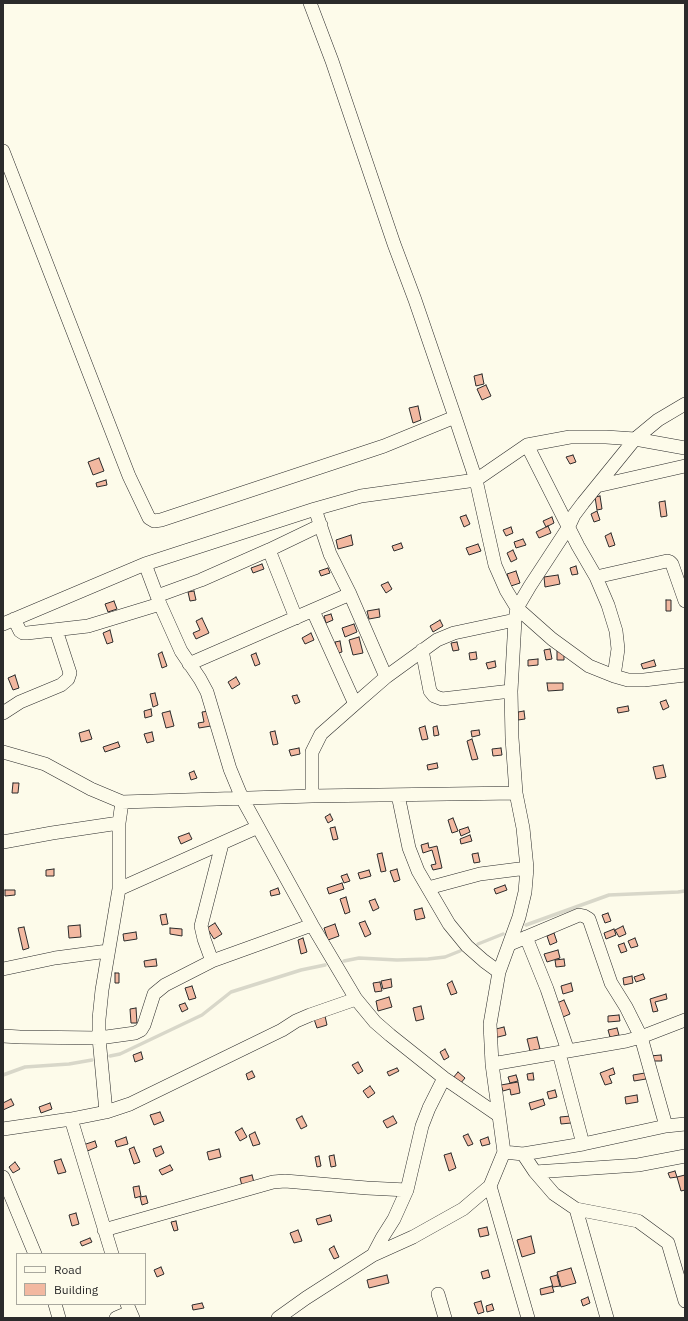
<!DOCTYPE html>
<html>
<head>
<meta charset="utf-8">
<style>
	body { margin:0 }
	#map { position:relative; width:688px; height:1321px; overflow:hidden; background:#fdfbea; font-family:"IBM Plex Sans",sans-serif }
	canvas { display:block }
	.frame { position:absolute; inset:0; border:4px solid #2b2b2b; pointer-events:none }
	.legend { position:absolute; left:16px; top:1253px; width:130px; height:52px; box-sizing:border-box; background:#fdfbea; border:1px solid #a9a89e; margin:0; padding:5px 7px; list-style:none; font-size:12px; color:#2b2b2b }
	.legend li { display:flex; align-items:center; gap:8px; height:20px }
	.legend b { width:20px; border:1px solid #a9a89e }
</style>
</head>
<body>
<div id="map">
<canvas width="688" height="1321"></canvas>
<div class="frame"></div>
<ul class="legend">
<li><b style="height:5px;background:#fdfbea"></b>Road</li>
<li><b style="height:11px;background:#f2b8a0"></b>Building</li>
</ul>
</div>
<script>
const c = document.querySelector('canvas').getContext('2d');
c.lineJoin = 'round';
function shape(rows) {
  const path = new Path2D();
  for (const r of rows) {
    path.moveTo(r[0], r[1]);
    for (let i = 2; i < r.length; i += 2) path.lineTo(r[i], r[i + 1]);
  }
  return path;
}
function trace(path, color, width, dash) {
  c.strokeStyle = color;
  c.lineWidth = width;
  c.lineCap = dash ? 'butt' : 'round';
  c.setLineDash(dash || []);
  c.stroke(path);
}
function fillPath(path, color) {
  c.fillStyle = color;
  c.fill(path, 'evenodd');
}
trace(shape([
	[526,925,609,895,678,892,685,891],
	[478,944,503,934],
	[344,961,359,958,397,960,428,959,445,957,460,951],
	[110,1056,120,1054,202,1015,231,992,301,970,325,965],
	[3,1075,25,1067,69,1064,92,1060]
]), '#d8d7c9', 3.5);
const building = shape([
	[482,374,484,384,476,386,474,376,482,374],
	[486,385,491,396,482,400,477,389,486,385],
	[418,406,421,420,413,423,409,408,418,406],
	[573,455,576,462,570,464,566,457,573,455],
	[99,458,104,471,93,475,88,462,99,458],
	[106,480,107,485,97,487,96,483,106,480],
	[600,496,602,509,597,510,595,497,600,496],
	[665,501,667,516,661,517,659,502,665,501],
	[597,511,600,520,594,522,591,514,597,511],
	[466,515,470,524,464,527,460,517,466,515],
	[552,517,554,523,546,527,543,521,552,517],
	[548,526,551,533,539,538,536,532,548,526],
	[511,527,513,533,506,536,503,530,511,527],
	[611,533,615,545,609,547,605,536,611,533],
	[351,535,353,545,338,549,336,540,351,535],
	[523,539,526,545,516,548,514,542,523,539],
	[401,543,403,548,394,551,392,546,401,543],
	[478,544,481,551,469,555,466,548,478,544],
	[513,550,517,559,511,562,507,553,513,550],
	[262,564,264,569,253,573,251,568,262,564],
	[576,566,578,574,572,575,570,568,576,566],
	[328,568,330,573,321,576,319,571,328,568],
	[516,571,520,583,511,586,507,574,516,571],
	[558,575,560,584,545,587,544,577,558,575],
	[388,582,392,589,386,593,381,585,388,582],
	[194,591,196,600,190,601,188,592,194,591],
	[666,600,671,600,671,611,666,611,666,600],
	[114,601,117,609,108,612,105,604,114,601],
	[379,609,380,617,369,619,367,611,379,609],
	[331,614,333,620,326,623,324,616,331,614],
	[202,618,209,633,196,639,193,633,200,630,196,621,202,618],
	[440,620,443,626,433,632,430,626,440,620],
	[354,624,357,632,345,637,342,628,354,624],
	[110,630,113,642,107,644,103,633,110,630],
	[311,633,314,640,305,644,302,638,311,633],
	[359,637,363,653,353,655,349,640,359,637],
	[340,641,342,652,338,653,335,642,340,641],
	[457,642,459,650,453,651,451,643,457,642],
	[550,649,552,659,546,660,544,650,550,649],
	[557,650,564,650,564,660,557,660,557,650],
	[162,652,167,666,162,668,158,654,162,652],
	[476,652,477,659,470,660,469,653,476,652],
	[256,653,260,664,255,666,251,655,256,653],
	[538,659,538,665,528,666,528,660,538,659],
	[654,660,656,666,643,669,641,664,654,660],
	[495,661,496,667,488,669,486,663,495,661],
	[15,675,19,688,13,690,8,678,15,675],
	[236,677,240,684,232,689,228,682,236,677],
	[547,683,563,683,563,690,548,691,547,683],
	[155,693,158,705,153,707,150,694,155,693],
	[297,695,300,702,295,704,292,696,297,695],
	[666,700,669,707,663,710,660,702,666,700],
	[628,706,629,711,618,713,617,708,628,706],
	[151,709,152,716,145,718,144,711,151,709],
	[170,711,174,726,166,728,162,713,170,711],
	[209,711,211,726,199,728,198,723,204,722,202,712,209,711],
	[524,711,525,719,518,720,518,712,524,711],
	[425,726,428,739,422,740,419,728,425,726],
	[437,726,439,735,434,736,433,727,437,726],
	[89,730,92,739,81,742,79,733,89,730],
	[479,730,480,735,472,737,471,731,479,730],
	[275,731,278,744,273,745,270,732,275,731],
	[152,732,154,741,147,743,144,734,152,732],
	[472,739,478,759,472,760,467,741,472,739],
	[118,742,120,747,105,752,103,747,118,742],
	[299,748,300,754,291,756,289,750,299,748],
	[501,748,502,755,493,756,492,749,501,748],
	[437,763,438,768,428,770,427,765,437,763],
	[663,765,666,777,656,779,653,767,663,765],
	[194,771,197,778,191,780,189,773,194,771],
	[13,783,19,783,18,793,12,793,13,783],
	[330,814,333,820,328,823,325,817,330,814],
	[453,818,458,831,452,833,448,820,453,818],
	[335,827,338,839,333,840,330,828,335,827],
	[468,827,470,832,461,836,459,830,468,827],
	[189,833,192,839,181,844,178,837,189,833],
	[470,835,472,841,461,844,460,839,470,835],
	[428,843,429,848,437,846,442,868,433,870,431,865,436,864,432,850,423,853,421,845,428,843],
	[382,853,386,871,381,872,377,854,382,853],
	[478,853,480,862,474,863,472,854,478,853],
	[54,869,54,876,46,876,46,870,54,869],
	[397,869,400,880,394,882,390,871,397,869],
	[369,870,371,876,360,879,358,873,369,870],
	[347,874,350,881,344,883,341,876,347,874],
	[342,883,344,889,329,894,327,888,342,883],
	[505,885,507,890,496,894,494,889,505,885],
	[278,888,280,894,271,896,270,891,278,888],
	[5,890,15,890,15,895,5,896,5,890],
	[346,897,350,912,345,914,340,899,346,897],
	[375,899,379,908,373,911,369,901,375,899],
	[422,908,425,918,416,920,414,910,422,908],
	[608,913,611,921,605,923,602,915,608,913],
	[166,914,168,924,162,925,160,915,166,914],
	[365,921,371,934,365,937,359,923,365,921],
	[215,923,222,934,214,939,207,928,215,923],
	[335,924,339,936,328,940,324,928,335,924],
	[80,925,81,937,69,938,68,926,80,925],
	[623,926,626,934,619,937,615,930,623,926],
	[24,927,29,948,23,950,18,928,24,927],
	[170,928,182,929,182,936,170,934,170,928],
	[614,929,616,935,606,939,604,933,614,929],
	[136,932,137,939,124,941,123,934,136,932],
	[554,933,557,942,550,945,547,936,554,933],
	[303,938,307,952,301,954,298,940,303,938],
	[635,938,638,946,631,948,628,941,635,938],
	[624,943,627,951,621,953,618,945,624,943],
	[558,950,560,958,547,962,544,954,558,950],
	[156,959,157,966,145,967,144,961,156,959],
	[564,959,565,966,556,967,555,960,564,959],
	[115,973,119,973,119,983,115,983,115,973],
	[643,974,645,979,636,982,634,977,643,974],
	[632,976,633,983,624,985,623,978,632,976],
	[391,979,392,987,383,989,381,981,391,979],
	[452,981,457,993,451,995,447,984,452,981],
	[380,982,382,991,375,992,373,983,380,982],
	[571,983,573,991,563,994,561,986,571,983],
	[192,986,196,998,189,1000,185,988,192,986],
	[666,994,667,999,655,1002,658,1011,653,1012,650,999,666,994],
	[389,997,392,1007,378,1011,376,1001,389,997],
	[564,1000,570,1014,563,1017,557,1003,564,1000],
	[185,1003,188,1009,182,1012,179,1005,185,1003],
	[421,1006,424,1019,416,1021,413,1008,421,1006],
	[136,1008,137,1023,131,1023,130,1009,136,1008],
	[619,1015,620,1021,608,1022,608,1016,619,1015],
	[325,1016,327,1025,317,1028,314,1019,325,1016],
	[504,1027,506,1035,494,1038,492,1030,504,1027],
	[617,1028,619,1035,610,1037,608,1030,617,1028],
	[537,1037,540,1049,530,1051,527,1039,537,1037],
	[445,1049,449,1057,444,1060,440,1052,445,1049],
	[141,1052,143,1059,135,1062,133,1055,141,1052],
	[661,1055,662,1061,650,1061,650,1056,661,1055],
	[358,1062,363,1071,358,1074,352,1065,358,1062],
	[397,1068,399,1071,389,1076,387,1072,397,1068],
	[613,1068,615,1074,609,1076,612,1083,605,1085,600,1073,613,1068],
	[252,1071,255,1077,248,1080,246,1074,252,1071],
	[458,1072,465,1078,460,1084,453,1078,458,1072],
	[533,1073,534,1080,528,1080,527,1074,533,1073],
	[645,1073,646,1079,634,1081,633,1075,645,1073],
	[516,1075,518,1081,510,1083,508,1077,516,1075],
	[518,1082,520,1093,511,1095,510,1089,503,1091,501,1085,518,1082],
	[370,1086,375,1093,368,1098,363,1091,370,1086],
	[555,1090,557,1097,549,1099,547,1092,555,1090],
	[637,1095,638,1102,626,1104,625,1097,637,1095],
	[11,1099,14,1105,3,1110,3,1103,11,1099],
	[543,1099,545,1105,531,1110,529,1103,543,1099],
	[50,1103,52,1109,41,1113,39,1107,50,1103],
	[160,1112,164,1121,154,1125,150,1115,160,1112],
	[302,1116,307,1126,301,1129,296,1119,302,1116],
	[393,1116,397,1123,387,1128,383,1121,393,1116],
	[571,1116,571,1123,561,1124,560,1117,571,1116],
	[242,1128,247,1137,240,1141,235,1132,242,1128],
	[255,1132,260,1144,253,1146,249,1135,255,1132],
	[468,1134,473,1144,468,1146,463,1136,468,1134],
	[126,1137,128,1144,117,1147,115,1141,126,1137],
	[488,1137,490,1144,482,1146,480,1140,488,1137],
	[95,1141,97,1147,85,1152,83,1145,95,1141],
	[161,1146,164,1153,156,1157,153,1149,161,1146],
	[134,1147,140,1162,134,1164,129,1149,134,1147],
	[219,1149,221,1157,209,1160,207,1152,219,1149],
	[451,1153,456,1168,449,1171,444,1155,451,1153],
	[334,1155,336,1166,331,1167,329,1156,334,1155],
	[319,1156,321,1166,317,1167,315,1157,319,1156],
	[61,1159,66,1172,58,1174,54,1161,61,1159],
	[15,1162,20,1169,13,1173,9,1167,15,1162],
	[170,1165,173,1170,162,1175,159,1170,170,1165],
	[675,1171,677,1177,670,1178,668,1173,675,1171],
	[252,1175,255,1186,243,1190,240,1178,252,1175],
	[685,1175,685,1190,681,1191,677,1177,685,1175],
	[139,1186,141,1196,135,1198,133,1187,139,1186],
	[146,1196,148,1203,142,1205,140,1197,146,1196],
	[76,1213,79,1224,72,1226,69,1215,76,1213],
	[330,1215,332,1221,318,1225,316,1219,330,1215],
	[176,1221,178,1230,174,1231,171,1222,176,1221],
	[487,1227,489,1235,480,1237,478,1229,487,1227],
	[298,1230,302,1241,294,1243,290,1233,298,1230],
	[531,1236,535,1253,522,1257,517,1240,531,1236],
	[90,1238,92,1242,82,1246,80,1242,90,1238],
	[334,1246,339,1257,334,1259,329,1249,334,1246],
	[161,1267,164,1274,157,1277,154,1270,161,1267],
	[571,1268,576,1283,561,1287,557,1272,571,1268],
	[488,1270,490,1277,483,1279,481,1272,488,1270],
	[387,1275,389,1283,369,1288,367,1280,387,1275],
	[557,1275,560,1286,553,1287,550,1277,557,1275],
	[552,1286,554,1292,541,1295,540,1289,552,1286],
	[588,1297,590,1303,583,1306,581,1300,588,1297],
	[481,1301,484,1312,478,1314,474,1303,481,1301],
	[202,1303,204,1308,193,1310,192,1305,202,1303],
	[492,1304,494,1310,487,1312,486,1306,492,1304]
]);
fillPath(building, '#f2b8a0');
trace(building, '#2b2b2b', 1);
const minor = shape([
	[310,3,332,61,394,244,415,300,455,417,476,480,495,565,506,590,517,608,552,639,589,666,614,676,628,680,644,680,685,675],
	[3,151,129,476,149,518,154,521,161,520,384,446,455,417],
	[527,445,578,546,596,577,608,605,616,631,618,649,614,676],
	[597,486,685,466],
	[315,509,330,554,350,594,386,677],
	[269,550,296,618],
	[145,564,160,604,181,651,200,679,207,692,230,769,242,798,312,925,356,999,375,1022,390,1035,444,1078,498,1115],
	[596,577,667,561,670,562,672,564,685,601],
	[157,596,201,580,269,550,321,525],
	[313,611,355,704],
	[14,619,20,631,23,633,27,633,88,626,160,604],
	[3,624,145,564,315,509,361,496,476,480,527,445,570,437,606,437,635,439,685,448],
	[422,650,430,691,434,696,442,699,511,691],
	[189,664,350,594],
	[3,713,20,702,61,685,68,679,70,673,56,630],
	[3,752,45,764,91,789,122,802,312,796,516,793],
	[398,795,409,848,418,871,449,924,467,946,484,961,499,972],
	[312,796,312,752,321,734,355,704,386,677,437,640,454,633,515,620],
	[3,842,52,833,119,823],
	[428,888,480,874,527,868],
	[119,889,258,827],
	[526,937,547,989,568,1051],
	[510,944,579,915,584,916,589,919,611,983,626,1007,641,1037,666,1126],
	[212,961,204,939,201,926,222,844],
	[3,969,55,958,108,951],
	[3,1036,20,1037,99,1038,135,1033,141,1030,144,1025,154,994,165,985,212,961,312,925],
	[559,1053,583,1144],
	[492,1064,626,1041,641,1037,685,1020],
	[106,1112,99,1038,99,1019,102,990,119,889,119,823,122,802],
	[71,1119,112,1254],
	[3,1129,71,1119,106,1112,130,1104,282,1030,296,1021,310,1015,356,999],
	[504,1152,523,1154,583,1144,666,1126,685,1124],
	[523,1154,535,1172,554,1194,576,1209,638,1221,668,1243,685,1301],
	[535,1172,638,1165,685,1156],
	[3,1177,35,1254],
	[490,1186,528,1318],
	[576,1209,607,1318],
	[104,1230,273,1182,285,1181,367,1188,407,1190],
	[373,1255,382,1238,394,1219,407,1190,422,1126,429,1108,444,1078],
	[438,1294,445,1318],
	[55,1304,59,1318],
	[127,1304,133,1318],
	[116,1318,130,1312],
	[278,1318,306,1298,373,1255,413,1237,463,1209,490,1186,504,1152,492,1064,490,1024,499,972,519,917,525,892,527,868,523,828,516,793,512,738,511,691,515,620,517,608,530,586,568,528,574,515,583,503,635,439,658,420,685,404]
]);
trace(minor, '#2b2b2b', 14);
trace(minor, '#fdfbea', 13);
</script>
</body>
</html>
